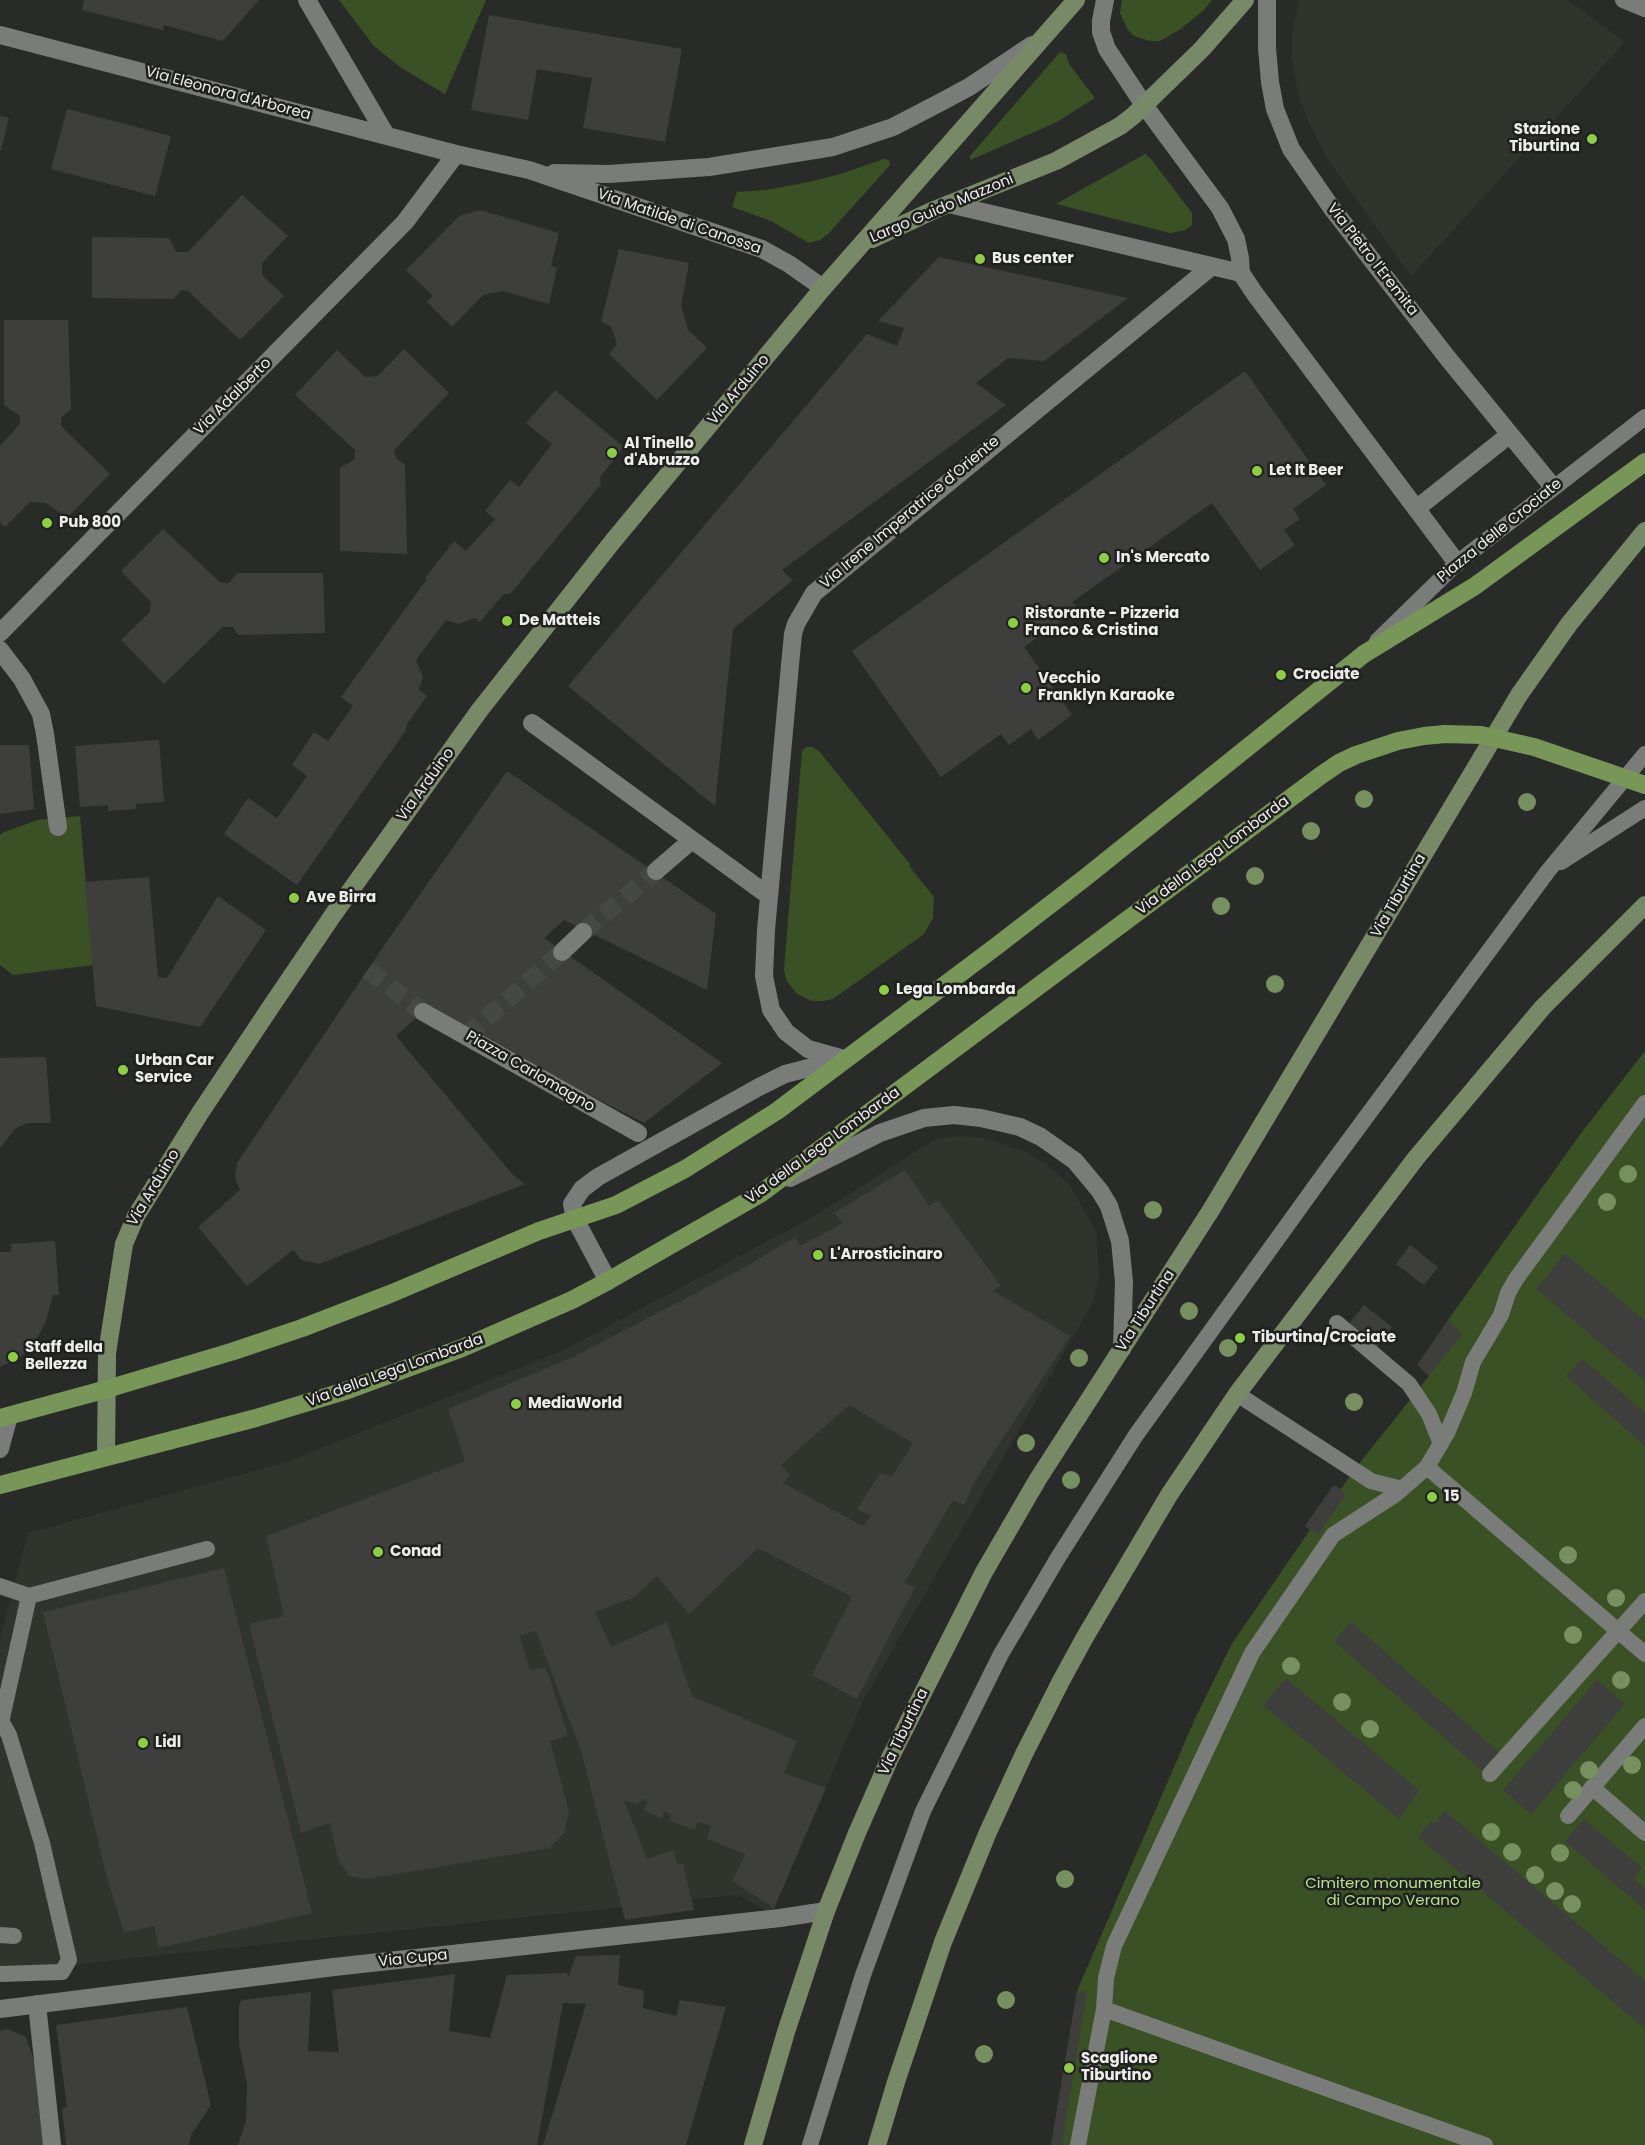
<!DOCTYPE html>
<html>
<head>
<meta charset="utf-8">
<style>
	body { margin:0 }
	canvas { display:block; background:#292b28 }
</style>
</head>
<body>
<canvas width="1645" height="2145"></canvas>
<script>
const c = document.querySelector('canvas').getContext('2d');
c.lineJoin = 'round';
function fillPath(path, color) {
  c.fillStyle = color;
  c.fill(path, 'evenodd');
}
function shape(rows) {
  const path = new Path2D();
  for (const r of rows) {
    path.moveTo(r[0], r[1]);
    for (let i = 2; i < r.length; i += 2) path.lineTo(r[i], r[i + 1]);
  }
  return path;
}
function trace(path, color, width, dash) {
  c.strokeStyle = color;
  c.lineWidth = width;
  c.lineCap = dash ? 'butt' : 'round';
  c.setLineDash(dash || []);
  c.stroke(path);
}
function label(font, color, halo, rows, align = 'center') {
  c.font = font + ' Poppins,sans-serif';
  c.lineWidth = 5;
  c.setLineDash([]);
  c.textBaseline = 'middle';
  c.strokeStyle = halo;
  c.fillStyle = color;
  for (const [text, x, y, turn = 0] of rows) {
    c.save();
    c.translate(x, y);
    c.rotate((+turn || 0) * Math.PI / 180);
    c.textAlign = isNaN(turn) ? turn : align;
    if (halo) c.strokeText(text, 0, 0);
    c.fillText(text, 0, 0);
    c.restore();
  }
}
fillPath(shape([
	[1299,0,1567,0,1625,42,1411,276,1327,158,1307,118,1298,93,1292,57,1292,34],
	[961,1136,984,1138,1026,1152,1046,1164,1068,1183,1096,1231,1099,1276,1093,1302,862,1703,772,1914,738,1895,0,1972,0,1638,28,1533,287,1462,564,1350,813,1217,936,1139]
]), '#2f342c');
fillPath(shape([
	[339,0,486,0,445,94,400,67,374,46],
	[1122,0,1212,0,1203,11,1179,30,1160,41,1150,41,1134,36,1128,30,1120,13],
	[1060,52,1066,54,1069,64,1095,98,1055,123,970,160,970,156],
	[1145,154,1151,159,1192,213,1192,225,1185,230,1170,233,1056,204],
	[884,159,889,160,890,165,829,233,820,240,809,243,771,221,732,207,737,192,766,190,809,182,844,173],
	[806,747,812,747,819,751,910,864,910,867,934,897,933,918,924,934,833,999,823,1001,812,1001,797,994,786,980,784,969,802,751],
	[80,816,93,965,13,975,0,965,0,835,4,832,38,820],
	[1645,1051,1645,2145,1051,2145,1077,1991,1194,1721,1231,1645,1310,1530,1305,1526,1334,1485,1341,1489,1354,1470,1429,1376,1448,1320,1579,1136]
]), '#3a5025');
fillPath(shape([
	[84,0,259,0,223,41,164,25,163,30,82,10],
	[489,15,682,49,665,142,583,128,592,78,537,69,528,120,471,110],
	[67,109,171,136,155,196,51,169],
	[0,116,9,118,1,150,0,150],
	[242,195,288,236,262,263,262,275,284,296,240,340,188,291,181,290,174,299,92,298,92,237,169,238,176,252,188,252],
	[480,210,559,233,551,266,557,268,549,304,503,291,483,295,452,327,427,302,433,296,406,270,459,216],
	[619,249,689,263,681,305,688,330,707,348,657,400,609,354,617,344,611,326,601,322],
	[939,257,1128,298,1044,361,1008,358,976,383,1006,405,782,570,793,580,733,629,715,806,568,686,867,334,897,346,904,328,878,321],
	[4,320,68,320,71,409,61,418,61,426,110,474,67,518,46,503,30,502,5,527,0,522,0,446,20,424,20,416,4,405],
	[404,349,449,393,394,450,396,458,405,465,407,554,340,551,340,468,355,459,355,450,295,395,337,350,365,377,378,376],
	[1245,371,1326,485,1293,509,1300,519,1284,530,1295,545,1260,570,1212,503,1072,602,1078,609,1024,647,1072,715,1038,740,1031,729,1009,745,1001,734,941,777,852,651],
	[555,390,624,447,600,477,601,484,511,593,503,595,480,622,475,618,458,624,446,620,416,660,423,677,419,690,427,696,407,724,406,730,297,885,224,834,248,798,277,818,307,776,292,765,314,732,328,741,353,706,341,697,427,579,425,578,454,541,466,551,495,519,485,511,510,480,519,487,552,444,526,423],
	[163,529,221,583,229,583,237,573,323,573,325,633,238,635,233,627,223,627,164,684,121,640,150,612,151,602,121,571],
	[159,740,164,802,136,804,136,809,108,811,108,805,80,807,75,746],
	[0,745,29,745,34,809,0,814],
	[507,771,716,914,707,990,564,920,544,938,722,1063,644,1123,551,1075,429,1006,396,1036,512,1174,525,1184,319,1264,302,1260,293,1250,247,1286,198,1227,240,1190,235,1177,237,1163,392,934],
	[149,877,158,977,167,978,218,896,266,930,200,1027,96,1006,85,882],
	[46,1057,51,1123,28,1123,16,1128,0,1148,0,1058],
	[905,1170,929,1206,938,1200,1001,1286,993,1291,1070,1336,975,1481,964,1505,953,1500,904,1583,915,1587,857,1699,812,1675,852,1597,758,1548,689,1614,657,1576,633,1598,595,1612,611,1647,667,1622,692,1696,797,1741,784,1773,826,1788,774,1908,732,1881,745,1854,707,1839,711,1826,697,1822,695,1830,670,1821,671,1814,664,1811,662,1819,644,1810,648,1802,642,1799,638,1805,624,1800,647,1859,674,1850,677,1864,683,1864,694,1910,625,1920,581,1751,536,1631,520,1636,530,1670,546,1667,568,1735,550,1741,569,1812,564,1833,550,1848,367,1879,349,1876,338,1859,330,1823,301,1833,249,1624,284,1616,266,1536,465,1461,448,1409,571,1358,742,1269,795,1237,800,1246,843,1223,834,1213],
	[849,1405,913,1443,892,1477,880,1473,857,1509,871,1516,863,1526,783,1483,790,1475,781,1465],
	[55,1241,59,1295,53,1295,46,1321,34,1344,19,1358,0,1367,0,1252,11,1252,11,1244],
	[1410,1245,1438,1267,1424,1285,1396,1264],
	[1565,1253,1645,1321,1645,1381,1536,1289],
	[1364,1305,1392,1327,1376,1349,1347,1326],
	[1448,1320,1462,1334,1429,1376,1417,1365],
	[1582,1358,1645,1413,1645,1446,1566,1376],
	[1334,1485,1346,1494,1318,1535,1305,1526],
	[224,1568,312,1913,159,1948,154,1926,124,1933,106,1874,43,1612],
	[1351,1622,1499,1752,1482,1771,1334,1641],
	[1286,1678,1419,1790,1399,1819,1263,1705],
	[1597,1680,1625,1704,1531,1814,1503,1790],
	[1445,1811,1645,1981,1645,2029,1418,1837,1431,1821,1434,1824],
	[1584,1819,1642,1868,1633,1878,1645,1888,1645,1910,1565,1841],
	[620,1955,618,1985,644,1991,643,2008,676,2016,680,2000,726,2007,686,2145,543,2145,586,2004,563,2003,537,2145,238,2145,246,2121,247,2084,239,2044,239,2005,242,2000,311,1992,308,2051,339,2052,332,1990,455,1974,449,2031,490,2038,507,1975,568,1973,567,1980,576,1956],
	[1077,1991,1087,1992,1062,2145,1051,2145],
	[187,2007,211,2105,191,2135,189,2145,66,2145,62,2108,67,2107,56,2025],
	[8,2029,26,2037,35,2064,45,2145,0,2145,0,2031]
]), '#3e3f3c');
trace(shape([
	[583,932,656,871],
	[368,970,423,1012],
	[466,1036,562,952]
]), '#464845', 18, [18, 9]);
trace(shape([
	[1623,0,1645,9],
	[1377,641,1457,563,1645,417],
	[1561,862,1645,808],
	[1337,1323,1409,1384,1429,1414,1441,1444],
	[1237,1394,1371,1481,1402,1489],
	[1427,1467,1645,1654],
	[0,1586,29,1596,207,1549],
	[0,1719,9,1735,42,1843,69,1960,62,1972,0,1974],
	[0,1727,29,1596],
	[1490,1774,1645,1601],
	[1592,1787,1645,1833],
	[1568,1816,1645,1726],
	[0,1935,14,1936],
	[1104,2009,1485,2145],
	[810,2145,863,1975,923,1811,1001,1654,1059,1556,1136,1435,1327,1170,1548,871,1645,754],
	[1078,2145,1104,2009,1106,1978,1114,1946,1252,1653,1333,1535,1396,1494,1427,1467,1447,1433,1464,1393,1473,1362,1501,1315,1508,1293,1516,1279,1645,1103]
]), '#7a7c79', 16);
trace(shape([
	[307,0,386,135],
	[1105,0,1101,21,1101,32,1107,49,1144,105,1220,208,1236,239,1240,258,1241,273,1255,294,1457,563],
	[1267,0,1267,48,1270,82,1275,109,1291,149,1331,207,1446,356,1553,487],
	[0,35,456,154,529,170,762,249,789,264,823,288],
	[554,173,609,174,709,167,833,147,893,127,943,101,969,87,1032,45],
	[949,204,1241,273],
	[1416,509,1509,435],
	[0,633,405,222,456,154],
	[0,650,22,679,41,714,45,734,58,827],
	[532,723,769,896],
	[656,871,692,840],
	[562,952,583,932],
	[423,1012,638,1133],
	[844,1059,808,1049,786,1032,771,1010,764,976,766,930,790,665,793,634,796,624,814,593,1212,266],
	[790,1178,880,1133,924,1118,954,1115,981,1118,1020,1127,1041,1137,1075,1161,1100,1191,1109,1206,1120,1241,1124,1282,1122,1349],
	[608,1281,575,1219,572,1204,582,1189,598,1177,759,1087,785,1074,836,1061],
	[0,1449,9,1416],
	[37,2004,52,2145],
	[0,2009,334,1967,780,1918,826,1911]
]), '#7a7c79', 18);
trace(shape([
	[872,239,934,210,1056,161,1120,126,1133,116,1202,49,1245,0],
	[106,1457,107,1353,124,1244,136,1216,200,1113,270,1008,333,915,479,711,613,541,823,288,1076,0],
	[753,2145,786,2032,826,1911,857,1833,890,1758,984,1572,1038,1479,1211,1210,1519,695,1569,624,1645,531],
	[877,2145,896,2082,943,1942,988,1832,1024,1754,1061,1681,1085,1637,1169,1495,1237,1394,1416,1158,1543,1007,1645,905]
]), '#788968', 18);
trace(shape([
	[0,1418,107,1389,234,1351,302,1328,390,1294,539,1231,616,1205,685,1169,777,1111,998,945,1086,877,1364,654,1475,586,1645,462],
	[0,1485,256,1418,345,1391,462,1348,572,1300,608,1281,760,1194,1320,776,1339,763,1356,755,1398,741,1424,736,1445,734,1481,735,1534,747,1645,785]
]), '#779657', 18);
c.fillStyle = '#76905f';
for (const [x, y] of [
	[1364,799],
	[1527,802],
	[1311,831],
	[1255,876],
	[1221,906],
	[1275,984],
	[1628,1174],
	[1607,1202],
	[1153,1210],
	[1189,1311],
	[1228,1348],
	[1079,1358],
	[1354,1402],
	[1026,1443],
	[1071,1480],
	[1568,1555],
	[1616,1598],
	[1573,1635],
	[1291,1666],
	[1621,1680],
	[1342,1702],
	[1370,1729],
	[1632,1765],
	[1589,1770],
	[1573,1790],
	[1491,1832],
	[1512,1852],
	[1560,1853],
	[1535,1875],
	[1065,1879],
	[1555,1891],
	[1572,1904],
	[1006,2000],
	[984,2054]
]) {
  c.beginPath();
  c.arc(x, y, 9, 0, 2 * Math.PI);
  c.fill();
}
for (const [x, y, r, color] of [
	[1592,139,6,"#8dce44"],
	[980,259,6,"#8dce44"],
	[612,453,6,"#8dce44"],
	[1257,471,6,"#8dce44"],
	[47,523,6,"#8dce44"],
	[1104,558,6,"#8dce44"],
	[507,621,6,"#8dce44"],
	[1013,623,6,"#8dce44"],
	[1281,675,6,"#8dce44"],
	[1026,688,6,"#8dce44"],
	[294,898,6,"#8dce44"],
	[884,990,6,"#8dce44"],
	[123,1070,6,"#8dce44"],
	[818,1255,6,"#8dce44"],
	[1240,1338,6,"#8dce44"],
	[13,1357,6,"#8dce44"],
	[516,1404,6,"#8dce44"],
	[1432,1497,6,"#8dce44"],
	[378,1552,6,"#8dce44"],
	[143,1743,6,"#8dce44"],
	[1069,2068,6,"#8dce44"]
]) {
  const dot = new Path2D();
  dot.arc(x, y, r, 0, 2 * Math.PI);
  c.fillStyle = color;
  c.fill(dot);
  trace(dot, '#20211f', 2);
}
label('15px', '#edeeec', '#20211f', [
	["Via Eleonora d'Arborea",228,94,15],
	["Largo Guido Mazzoni",942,209,-23],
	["Via Matilde di Canossa",679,222,19],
	["Via Pietro l'Eremita",1372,260,52],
	["Via Arduino",739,390,-50],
	["Via Adalberto",233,397,-45],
	["Via Irene Imperatrice d'Oriente",910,513,-40],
	["Piazza delle Crociate",1500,531,-39],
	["Via Arduino",426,785,-54],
	["Via della Lega Lombarda",1213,856,-37],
	["Via Tiburtina",1399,896,-60],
	["Piazza Carlomagno",530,1072,30],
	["Via della Lega Lombarda",823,1146,-36],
	["Via Arduino",154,1188,-59],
	["Via Tiburtina",1146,1311,-57],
	["Via della Lega Lombarda",395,1371,-20],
	["Via Tiburtina",904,1732,-64],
	["Via Cupa",413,1959,-6]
]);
label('bold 15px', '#edeeec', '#20211f', [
	["Stazione",1580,130,"right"],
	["Tiburtina",1580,147,"right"],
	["Bus center",992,259],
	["Al Tinello",624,444],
	["d'Abruzzo",624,461],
	["Let It Beer",1269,471],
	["Pub 800",59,523],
	["In's Mercato",1116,558],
	["Ristorante - Pizzeria",1025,614],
	["Franco & Cristina",1025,631],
	["De Matteis",519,621],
	["Crociate",1293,675],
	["Vecchio",1038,679],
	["Franklyn Karaoke",1038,696],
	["Ave Birra",306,898],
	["Lega Lombarda",896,990],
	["Urban Car",135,1061],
	["Service",135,1078],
	["L'Arrosticinaro",830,1255],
	["Tiburtina/Crociate",1252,1338],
	["Staff della",25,1348],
	["Bellezza",25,1365],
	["MediaWorld",528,1404],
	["15",1444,1497],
	["Conad",390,1552],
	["Lidl",155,1743],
	["Scaglione",1081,2059],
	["Tiburtino",1081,2076]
], 'left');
label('15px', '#b5e28c', '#20211f', [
	["Cimitero monumentale",1393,1884],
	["di Campo Verano",1393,1901]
]);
</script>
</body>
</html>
